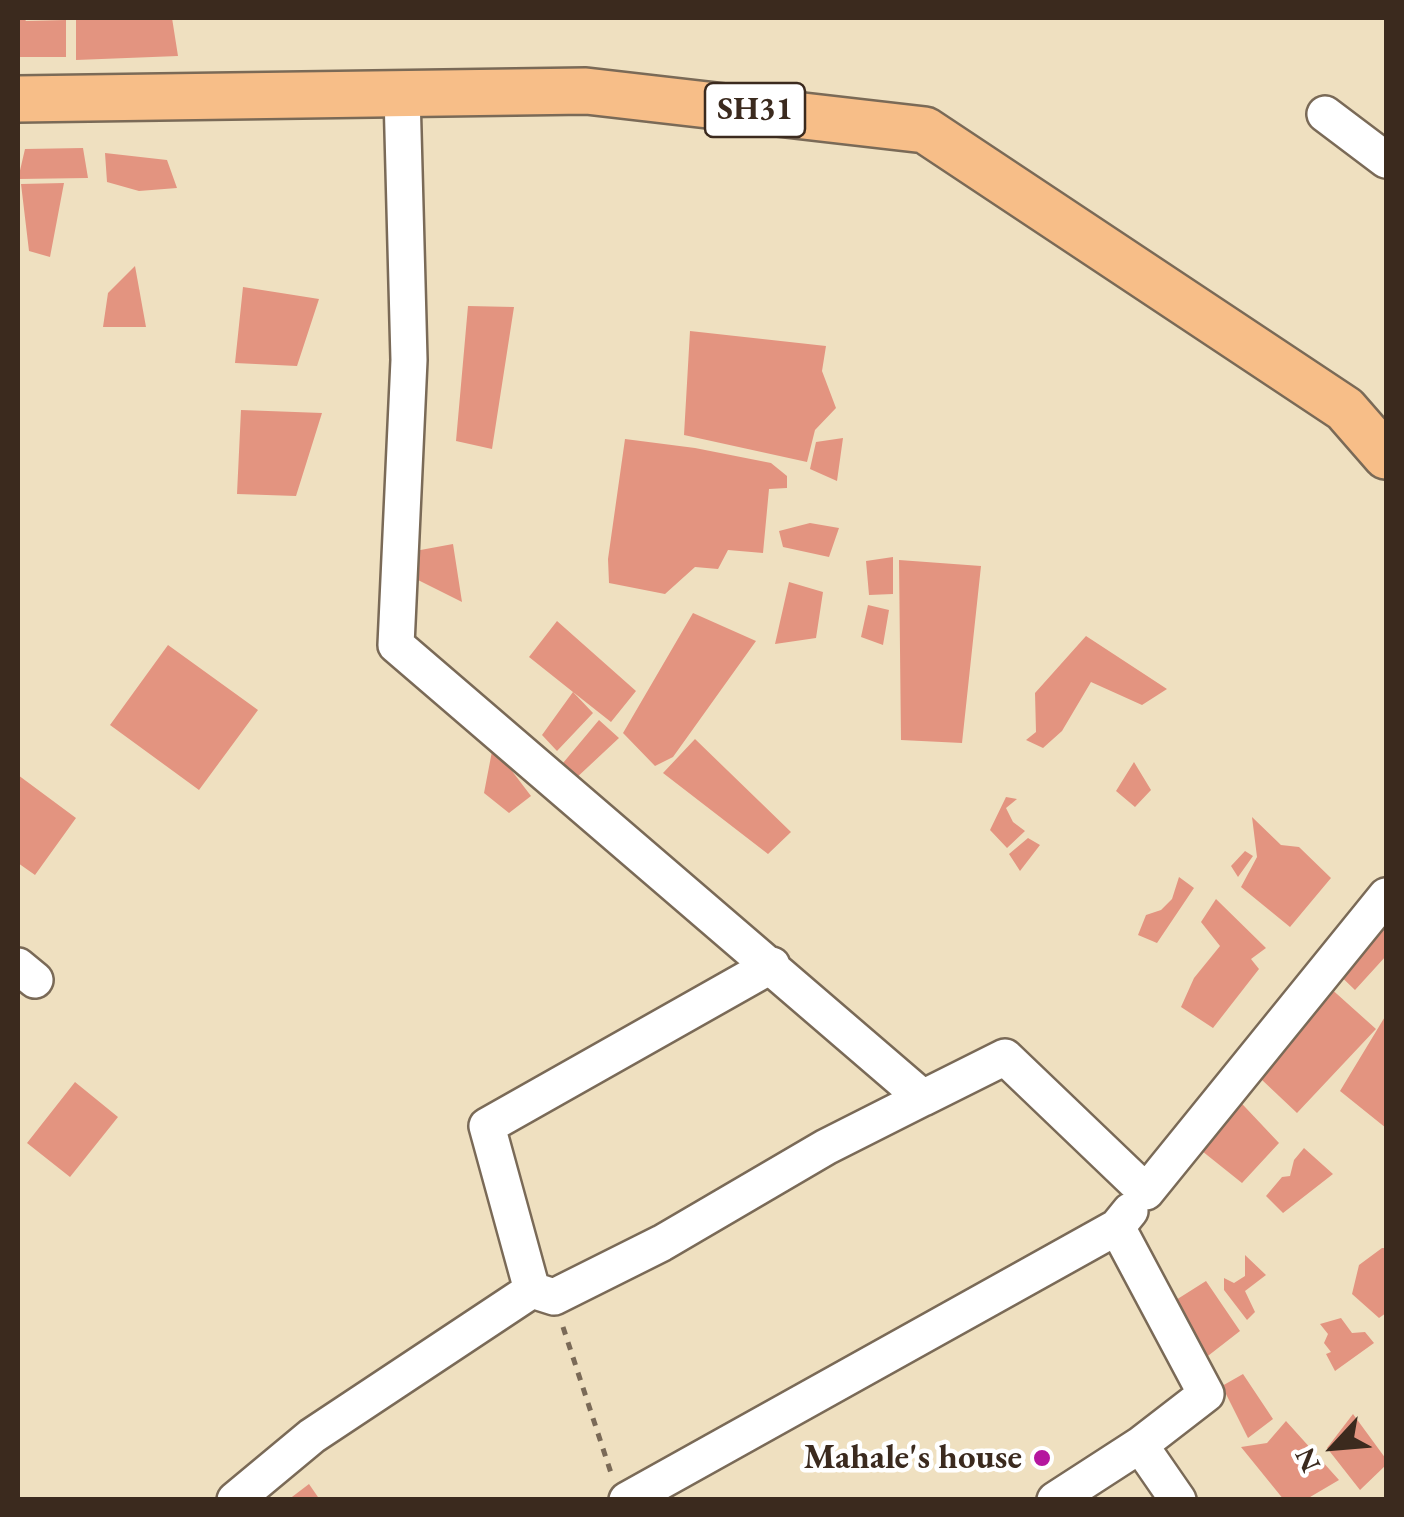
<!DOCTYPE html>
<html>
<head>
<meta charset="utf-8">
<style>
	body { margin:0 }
	#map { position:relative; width:1404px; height:1517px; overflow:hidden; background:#efe0c0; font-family:"EB Garamond",serif }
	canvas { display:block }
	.frame { position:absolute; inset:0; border:20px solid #3b2a1e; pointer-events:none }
	.north { position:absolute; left:1284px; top:1397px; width:100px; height:100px; -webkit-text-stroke:8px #fff; paint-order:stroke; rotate:244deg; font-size:28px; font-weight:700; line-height:40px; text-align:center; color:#3b2a1e }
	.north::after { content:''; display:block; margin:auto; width:35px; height:45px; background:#3b2a1e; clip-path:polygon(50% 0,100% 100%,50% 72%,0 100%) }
</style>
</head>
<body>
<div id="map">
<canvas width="1404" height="1517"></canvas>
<div class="frame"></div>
<div class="north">N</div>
</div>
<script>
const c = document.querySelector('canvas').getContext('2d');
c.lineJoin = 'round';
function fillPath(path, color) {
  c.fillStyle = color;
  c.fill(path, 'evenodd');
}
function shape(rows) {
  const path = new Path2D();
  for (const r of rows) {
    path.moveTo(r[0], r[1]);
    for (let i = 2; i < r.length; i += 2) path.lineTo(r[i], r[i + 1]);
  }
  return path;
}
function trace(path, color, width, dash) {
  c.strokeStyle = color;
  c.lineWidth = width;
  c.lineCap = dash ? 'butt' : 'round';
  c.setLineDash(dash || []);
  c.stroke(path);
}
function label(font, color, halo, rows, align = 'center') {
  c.font = font + ' "EB Garamond",serif';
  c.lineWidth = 9;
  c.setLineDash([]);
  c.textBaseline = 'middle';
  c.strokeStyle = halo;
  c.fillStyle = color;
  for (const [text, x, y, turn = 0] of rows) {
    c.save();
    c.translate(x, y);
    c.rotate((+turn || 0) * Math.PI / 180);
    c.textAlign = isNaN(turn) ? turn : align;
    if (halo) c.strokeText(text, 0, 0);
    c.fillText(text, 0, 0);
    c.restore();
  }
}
fillPath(shape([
	[18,18,24,18,26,21,66,20,66,57,18,57],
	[76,18,172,18,178,56,76,60],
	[83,148,88,178,18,179,25,149],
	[105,153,167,160,177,188,139,191,107,182],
	[64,183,50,257,29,251,21,184],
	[135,266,146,327,103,327,108,293],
	[243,287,319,299,297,366,235,363],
	[468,306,514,307,492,449,456,441],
	[690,331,826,346,822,371,836,408,815,430,807,462,684,435],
	[241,410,322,413,296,496,237,494],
	[843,438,837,481,810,469,816,442],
	[625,439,695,448,771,463,787,476,787,488,769,489,763,553,728,550,718,569,695,567,665,594,609,583,608,559],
	[810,523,839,528,829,557,783,547,779,531],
	[453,544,462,602,418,580,415,551],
	[893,557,893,594,869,595,866,561],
	[899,560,981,566,962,743,901,740],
	[789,582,823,592,816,638,775,644],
	[868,605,889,610,883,645,861,637],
	[693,613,756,641,673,757,655,766,623,733],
	[557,621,636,691,611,722,573,692,593,713,557,751,542,735,573,692,529,657],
	[1086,636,1167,689,1142,705,1091,682,1062,731,1043,748,1026,740,1036,732,1035,693],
	[168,645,258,710,199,790,110,725],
	[599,720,619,738,573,781,563,763],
	[695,739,791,832,768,854,663,773],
	[493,746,531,796,509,813,484,793],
	[1134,762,1151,790,1135,807,1116,791],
	[18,775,76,818,35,875,18,863],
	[1006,797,1017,799,1006,808,1013,822,1025,831,1007,848,990,830],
	[1252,817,1281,845,1299,847,1331,878,1290,927,1241,887,1257,857],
	[1028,838,1040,845,1020,871,1009,854],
	[1245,851,1253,856,1238,877,1231,866],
	[1179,877,1194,888,1157,943,1138,935,1146,915,1161,910,1172,899],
	[1216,899,1266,948,1251,959,1259,969,1213,1028,1181,1007,1194,978,1220,946,1201,922],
	[1367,913,1386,931,1386,956,1355,990,1328,964],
	[1318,977,1376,1029,1297,1113,1243,1062],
	[1386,1015,1386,1128,1340,1091],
	[75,1082,118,1117,70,1177,27,1143],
	[1229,1090,1279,1143,1242,1183,1197,1147],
	[1304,1148,1333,1174,1283,1213,1266,1196,1282,1177,1290,1176,1294,1160],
	[1382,1248,1386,1248,1386,1313,1379,1318,1352,1294,1359,1265],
	[1245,1255,1266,1275,1245,1291,1255,1312,1247,1320,1224,1290,1224,1278,1234,1283,1245,1276],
	[1206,1281,1240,1331,1204,1359,1168,1305],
	[1341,1318,1352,1333,1365,1332,1374,1343,1335,1371,1326,1354,1331,1352,1324,1343,1328,1334,1320,1324],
	[1243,1374,1273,1419,1248,1438,1222,1386],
	[1353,1414,1386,1459,1386,1465,1360,1490,1327,1448],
	[1286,1421,1339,1480,1305,1500,1284,1500,1241,1447,1267,1443],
	[309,1484,320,1500,288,1500]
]), '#e39480');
const minor = shape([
	[402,94,409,360,396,645,923,1098,1005,1057,1146,1192,1386,896],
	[1325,114,1386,160],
	[18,966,35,980],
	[1130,1211,1117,1227,1206,1394,1140,1445,1178,1500],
	[532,1290,554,1297,662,1243,826,1147,923,1098],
	[235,1500,312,1436,532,1290,487,1126,772,965],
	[627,1500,1117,1227],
	[1055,1500,1140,1445]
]);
const major = shape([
	[18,99,586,91,925,130,1345,409,1386,456]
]);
trace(minor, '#7a6a57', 40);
trace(major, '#7a6a57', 50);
trace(shape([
	[563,1327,611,1473]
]), '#7a6a57', 5, [8, 8]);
trace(minor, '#fff', 35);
trace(major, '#f7be88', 45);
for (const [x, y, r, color] of [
	[1042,1458,10,"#b5179e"]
]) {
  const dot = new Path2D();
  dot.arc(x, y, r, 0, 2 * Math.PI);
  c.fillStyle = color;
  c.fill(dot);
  trace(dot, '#fff', 4);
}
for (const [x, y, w] of [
	[755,110,100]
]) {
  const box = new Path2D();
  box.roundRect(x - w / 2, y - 27, w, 54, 8);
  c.fillStyle = '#fff';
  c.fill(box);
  trace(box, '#3b2a1e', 2.5);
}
label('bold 32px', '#3b2a1e', null, [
	["SH31",755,110]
]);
label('bold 35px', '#3b2a1e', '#fff', [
	["Mahale's house",1022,1458]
], 'right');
</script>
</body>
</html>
